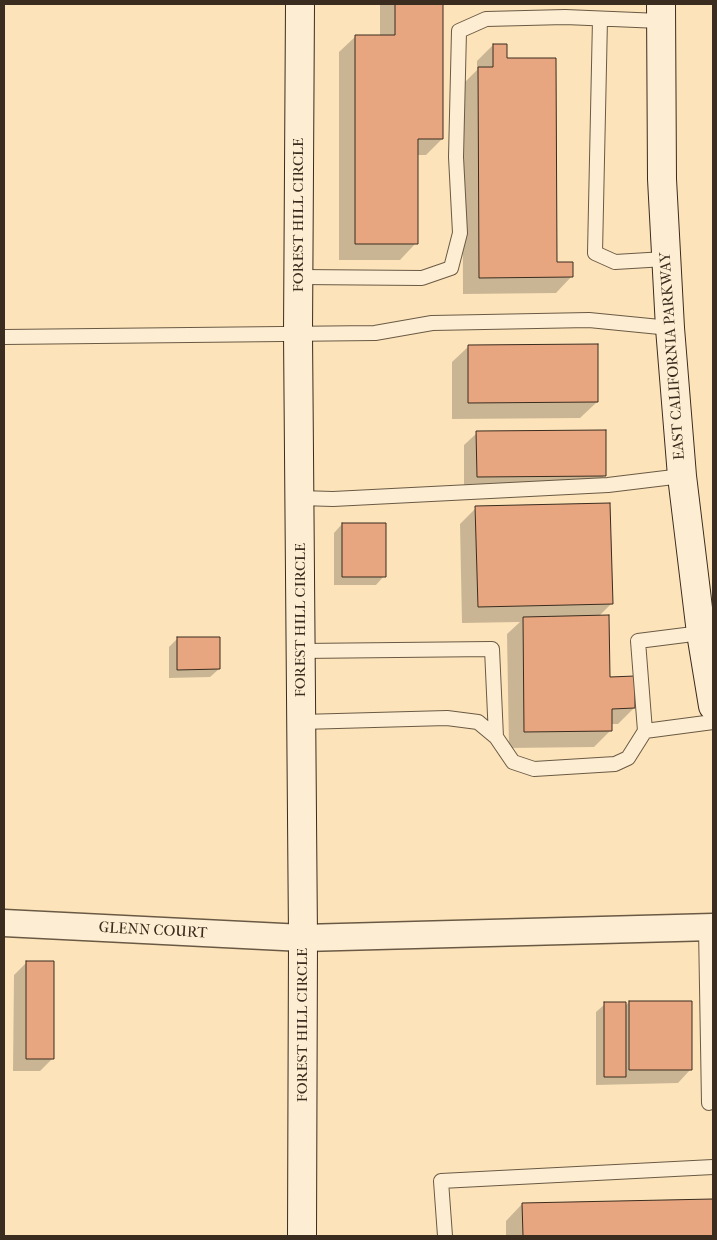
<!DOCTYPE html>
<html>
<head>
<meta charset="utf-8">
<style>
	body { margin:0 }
	#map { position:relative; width:717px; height:1240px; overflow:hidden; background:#fce3ba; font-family:"IM FELL French Canon",serif }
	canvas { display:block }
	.frame { position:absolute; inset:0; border:5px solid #3a2c1e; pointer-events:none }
</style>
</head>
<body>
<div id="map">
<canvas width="717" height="1240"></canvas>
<div class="frame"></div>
</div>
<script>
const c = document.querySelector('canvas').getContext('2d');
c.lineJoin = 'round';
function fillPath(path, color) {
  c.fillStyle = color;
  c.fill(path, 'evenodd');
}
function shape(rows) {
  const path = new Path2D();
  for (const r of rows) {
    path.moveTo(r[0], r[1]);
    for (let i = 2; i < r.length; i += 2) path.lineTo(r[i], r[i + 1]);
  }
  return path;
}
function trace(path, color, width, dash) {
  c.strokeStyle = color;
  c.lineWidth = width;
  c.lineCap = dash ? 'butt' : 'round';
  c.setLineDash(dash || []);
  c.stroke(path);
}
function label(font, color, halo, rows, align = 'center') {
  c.font = font + ' "IM FELL French Canon",serif';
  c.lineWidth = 5;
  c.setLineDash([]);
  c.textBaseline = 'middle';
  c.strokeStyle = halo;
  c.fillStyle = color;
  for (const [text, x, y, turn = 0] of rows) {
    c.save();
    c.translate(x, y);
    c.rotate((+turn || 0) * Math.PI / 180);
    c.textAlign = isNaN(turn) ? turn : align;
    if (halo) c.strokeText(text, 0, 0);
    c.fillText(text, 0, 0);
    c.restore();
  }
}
fillPath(shape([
	[380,4,442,4,442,139,426,155,416,155,416,243,400,260,339,260,339,52,356,36,380,36],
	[493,45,506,60,556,263,572,276,556,293,463,294,462,85,477,70,477,61],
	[469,346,597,402,580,418,452,419,452,362],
	[477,433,605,475,592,488,464,489,464,445],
	[476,508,612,603,598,617,608,678,634,708,618,724,610,724,610,731,594,747,509,748,507,634,520,622,462,623,460,524],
	[342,524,384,576,376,585,334,585,334,533],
	[177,639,219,669,210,677,169,678,169,647],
	[27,962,52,1059,40,1071,13,1071,14,975],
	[629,1002,690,1070,678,1083,596,1085,596,1012,605,1004,625,1006],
	[713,1200,713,1236,506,1236,506,1221,522,1204]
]), '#0003');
const building = shape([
	[395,4,443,4,443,139,418,139,418,244,355,244,355,35,395,35,395,4],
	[493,44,507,44,507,58,556,58,557,262,573,262,573,277,479,278,478,67,493,67,493,44],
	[598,344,598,402,468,403,468,345,598,344],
	[606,430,606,476,477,477,476,431,606,430],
	[610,503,613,604,478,607,475,506,610,503],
	[342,523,386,523,386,577,342,577,342,523],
	[609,615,610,677,635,676,635,708,612,709,612,731,524,732,523,617,609,615],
	[177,637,220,637,220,669,177,670,177,637],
	[26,961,54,961,54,1059,26,1059,26,961],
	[629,1001,692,1001,692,1070,629,1070,629,1001],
	[604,1002,626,1002,626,1077,604,1077,604,1002],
	[713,1199,713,1236,523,1236,522,1203,713,1199]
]);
fillPath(building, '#e7a580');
trace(building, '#3a2c1e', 1);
const lane = shape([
	[600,19,595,253,615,262,665,259],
	[300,277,422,278,451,268,460,233,456,157,459,31,486,19,565,17,660,21],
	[4,337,375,333,432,323,589,320,670,328],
	[300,498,333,499,608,485,682,476],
	[301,651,492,649,496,737],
	[301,722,447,718,478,722,496,737,513,762,534,769,615,764,628,758,645,731,713,722],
	[645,731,638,641,701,633],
	[706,928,709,1103],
	[445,1236,441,1181,713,1167]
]);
const street = shape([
	[4,923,303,938,713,927]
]);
const secondary = shape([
	[300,4,298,333,303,938,302,1236],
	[661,4,662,179,670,328,682,476,701,633,713,706]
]);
trace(lane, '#6a5a45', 16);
trace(street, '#6a5a45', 29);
trace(secondary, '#3a2c1e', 30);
trace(lane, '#fdedd2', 14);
trace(street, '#fdedd2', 26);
trace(secondary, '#fdedd2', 28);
label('15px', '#3a2c1e', '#fdedd2', [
	["FOREST HILL CIRCLE",299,215,-90],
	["EAST CALIFORNIA PARKWAY",673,356,-94],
	["FOREST HILL CIRCLE",301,620,-90],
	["GLENN COURT",153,931,3],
	["FOREST HILL CIRCLE",303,1025,-90]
]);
</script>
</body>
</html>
